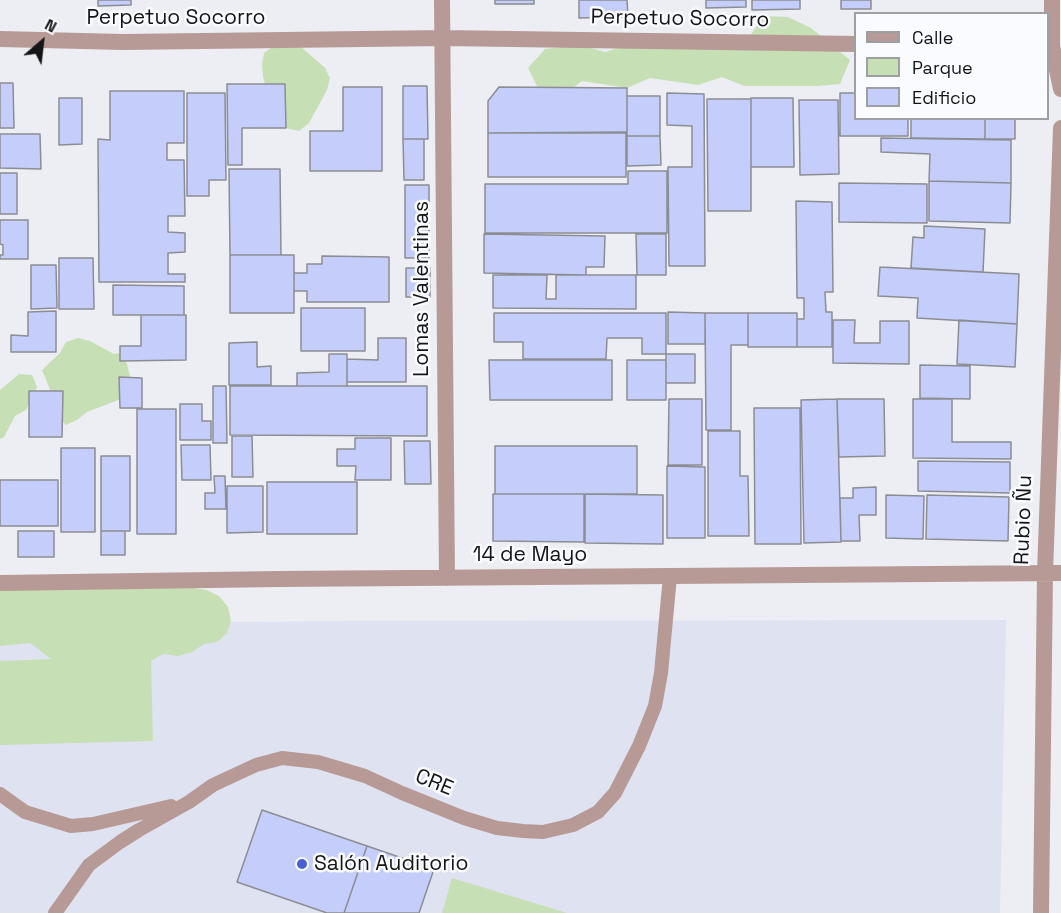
<!DOCTYPE html>
<html>
<head>
<meta charset="utf-8">
<style>
	body { margin:0 }
	#map { position:relative; width:1061px; height:913px; overflow:hidden; background:#eceef4; font-family:"Space Grotesk",sans-serif }
	canvas { display:block }
	.legend { position:absolute; left:854px; top:12px; width:195px; height:108px; box-sizing:border-box; background:#fafbff; border:2px solid #9e9fa2; margin:0; padding:8px 10px; list-style:none; font-size:18px; color:#151517 }
	.legend li { display:flex; align-items:center; gap:12px; height:30px }
	.legend b { width:30px; border:2px solid #9e9fa2 }
	.north { position:absolute; left:12px; top:12px; width:60px; height:60px; -webkit-text-stroke:4px #fafbff; paint-order:stroke; rotate:28deg; font-size:16px; font-weight:700; line-height:24px; text-align:center; color:#151517 }
	.north::after { content:''; display:block; margin:auto; width:21px; height:27px; background:#151517; clip-path:polygon(50% 0,100% 100%,50% 72%,0 100%) }
</style>
</head>
<body>
<div id="map">
<canvas width="1061" height="913"></canvas>
<ul class="legend">
<li><b style="height:8px;background:#b79a96"></b>Calle</li>
<li><b style="height:16px;background:#c7dfb5"></b>Parque</li>
<li><b style="height:16px;background:#c5cefb"></b>Edificio</li>
</ul>
<div class="north">N</div>
</div>
<script>
const c = document.querySelector('canvas').getContext('2d');
c.lineJoin = 'round';
function fillPath(path, color) {
  c.fillStyle = color;
  c.fill(path, 'evenodd');
}
function shape(rows) {
  const path = new Path2D();
  for (const r of rows) {
    path.moveTo(r[0], r[1]);
    for (let i = 2; i < r.length; i += 2) path.lineTo(r[i], r[i + 1]);
  }
  return path;
}
function trace(path, color, width, dash) {
  c.strokeStyle = color;
  c.lineWidth = width;
  c.lineCap = dash ? 'butt' : 'round';
  c.setLineDash(dash || []);
  c.stroke(path);
}
function label(font, color, halo, rows, align = 'center') {
  c.font = font + ' "Space Grotesk",sans-serif';
  c.lineWidth = 5;
  c.setLineDash([]);
  c.textBaseline = 'middle';
  c.strokeStyle = halo;
  c.fillStyle = color;
  for (const [text, x, y, turn = 0] of rows) {
    c.save();
    c.translate(x, y);
    c.rotate((+turn || 0) * Math.PI / 180);
    c.textAlign = isNaN(turn) ? turn : align;
    if (halo) c.strokeText(text, 0, 0);
    c.fillText(text, 0, 0);
    c.restore();
  }
}
fillPath(shape([
	[1006,620,1000,913,0,913,0,624,358,621]
]), '#dfe2f0');
fillPath(shape([
	[763,16,788,17,811,28,850,60,840,84,817,86,744,86,722,77,698,85,650,78,627,88,582,81,561,97,539,90,528,68,545,49,581,45,605,52,655,37,750,36],
	[275,45,288,48,301,47,330,72,325,68,330,78,327,90,309,123,299,131,286,128,274,113,270,101,263,77,262,65,264,53],
	[78,338,90,341,114,354,119,353,127,364,130,376,128,388,121,399,87,412,77,420,66,425,57,417,51,392,42,370,60,353,66,342],
	[19,374,32,375,37,387,26,410,15,416,4,437,0,439,0,390],
	[0,584,194,588,207,590,219,596,228,607,231,621,227,633,217,642,204,644,192,652,178,656,163,654,151,661,153,741,0,745,0,661,51,659,30,643,0,646],
	[452,878,567,913,442,913]
]), '#c7dfb5');
const building = shape([
	[98,0,131,0,131,5,98,6,98,0],
	[495,0,534,0,534,4,495,4,495,0],
	[579,0,627,0,628,17,579,18,579,0],
	[706,0,746,0,746,7,706,8,706,0],
	[752,0,800,0,800,9,752,10,752,0],
	[841,0,871,0,871,9,841,9,841,0],
	[0,83,13,83,14,128,0,128,0,83],
	[227,84,285,84,286,128,242,128,242,165,228,165,227,84],
	[403,86,427,86,428,139,403,139,403,86],
	[343,87,382,87,382,171,310,171,310,131,343,131,343,87],
	[499,87,627,88,627,133,488,133,488,101,499,87],
	[110,91,184,91,184,143,167,143,167,160,184,160,185,216,168,216,168,232,185,233,185,252,168,253,168,274,185,274,185,282,99,282,98,139,110,140,110,91],
	[187,93,225,93,226,180,209,180,209,196,187,196,187,93],
	[667,93,704,94,705,266,669,266,668,167,692,167,692,126,667,125,667,93],
	[840,93,856,93,856,118,908,118,908,136,840,136,840,93],
	[627,96,660,96,660,136,627,136,627,96],
	[59,98,82,98,82,144,59,145,59,98],
	[751,98,793,98,794,167,751,167,751,98],
	[707,99,751,99,751,211,708,211,707,99],
	[799,100,838,100,839,174,800,175,799,100],
	[911,118,985,118,985,139,911,138,911,118],
	[985,118,1015,118,1015,139,985,139,985,118],
	[626,132,626,177,488,177,488,133,626,132],
	[0,134,40,134,41,169,0,168,0,134],
	[627,136,660,136,661,165,627,166,627,136],
	[881,138,1011,140,1011,183,929,181,930,154,881,152,881,138],
	[403,139,424,139,424,180,404,180,403,139],
	[229,169,280,169,281,255,230,255,229,169],
	[628,171,667,171,667,233,485,233,485,184,628,184,628,171],
	[0,173,17,173,17,214,0,214,0,173],
	[929,181,1011,183,1010,223,929,221,929,181],
	[839,183,927,184,927,223,839,222,839,183],
	[405,185,429,185,429,258,405,258,405,185],
	[796,201,832,202,833,292,825,292,826,312,832,312,832,347,797,347,797,319,804,319,804,298,797,298,796,201],
	[0,220,28,220,28,259,0,259,0,255,3,255,3,245,0,244,0,220],
	[924,226,985,229,983,272,911,268,913,237,924,238,924,226],
	[484,234,605,236,604,267,586,267,586,275,484,273,484,234],
	[636,234,666,234,666,275,637,275,636,234],
	[230,255,294,255,294,313,230,313,230,255],
	[322,256,389,257,389,302,307,302,307,291,294,291,294,273,307,273,307,264,322,264,322,256],
	[59,258,93,258,94,309,59,309,59,258],
	[31,265,56,265,57,308,31,309,31,265],
	[880,267,1019,274,1017,324,917,318,918,298,878,296,880,267],
	[406,268,430,268,430,297,406,297,406,268],
	[493,275,547,275,546,299,556,299,556,275,636,275,636,309,493,308,493,275],
	[113,285,184,286,184,315,113,315,113,285],
	[301,308,365,308,365,351,301,351,301,308],
	[56,311,56,352,11,352,11,335,28,336,28,312,56,311],
	[668,312,705,313,705,344,668,344,668,312],
	[494,313,666,313,666,354,642,354,642,338,607,338,606,359,523,359,523,342,494,342,494,313],
	[705,313,748,313,748,345,731,345,731,430,706,430,705,313],
	[748,313,797,313,797,347,748,347,748,313],
	[141,315,186,315,186,360,120,361,120,346,141,346,141,315],
	[833,320,855,320,854,343,880,343,880,321,909,321,909,364,833,363,833,320],
	[959,320,1017,324,1015,367,957,364,959,320],
	[378,338,406,338,406,382,347,382,347,359,378,360,378,338],
	[257,342,257,367,271,366,271,385,229,385,229,343,257,342],
	[329,354,347,354,347,386,297,386,297,373,329,372,329,354],
	[666,354,695,354,695,383,666,383,666,354],
	[489,360,612,360,612,400,490,400,489,360],
	[627,360,666,360,666,400,627,400,627,360],
	[920,365,970,366,970,399,920,398,920,365],
	[119,377,142,378,142,408,120,408,119,377],
	[213,386,226,386,227,443,213,443,213,386],
	[230,386,427,386,427,436,230,435,230,386],
	[29,391,63,391,62,437,29,437,29,391],
	[669,399,702,399,702,465,668,465,669,399],
	[837,399,841,542,804,543,801,400,837,399],
	[837,399,884,399,885,456,839,457,837,399],
	[913,399,952,399,952,442,1011,442,1011,459,913,458,913,399],
	[180,404,202,404,202,421,211,421,211,440,180,440,180,404],
	[754,408,800,408,801,544,755,544,754,408],
	[137,409,176,409,176,534,137,534,137,409],
	[708,431,740,431,740,476,748,476,749,536,708,536,708,431],
	[232,436,252,436,253,477,232,477,232,436],
	[355,438,391,438,391,480,355,480,356,466,337,466,337,449,355,449,355,438],
	[404,441,430,441,431,484,405,484,404,441],
	[181,445,210,445,211,480,182,480,181,445],
	[495,446,637,446,637,494,495,494,495,446],
	[61,448,95,448,95,532,61,532,61,448],
	[101,456,130,456,130,531,101,531,101,456],
	[918,461,1010,462,1010,493,918,491,918,461],
	[667,466,705,467,705,538,667,538,667,466],
	[214,476,225,476,226,509,205,509,205,493,215,493,214,476],
	[0,480,58,480,58,526,0,526,0,480],
	[267,482,357,482,357,534,267,534,267,482],
	[227,486,263,486,263,532,227,533,227,486],
	[876,487,876,515,859,515,860,541,841,541,840,498,853,498,853,488,876,487],
	[493,494,584,494,584,542,493,541,493,494],
	[585,494,663,495,663,544,585,543,585,494],
	[886,495,924,496,923,539,886,538,886,495],
	[927,495,1009,497,1008,541,926,539,927,495],
	[18,531,54,531,54,557,18,557,18,531],
	[101,531,125,531,125,555,101,555,101,531],
	[262,810,367,846,344,913,327,913,237,882,262,810],
	[367,846,434,869,419,913,344,913,367,846]
]);
fillPath(building, '#c5cefb');
trace(building, '#8c8d93', 1.5);
trace(shape([
	[0,794,25,812,71,826,93,824,171,806],
	[55,913,89,865,120,842,139,830,189,802,213,785,256,765,282,758,318,762,365,776,402,793,464,818,497,828,523,831,543,832,573,825,598,812,615,793,639,746,655,706,661,673,670,576]
]), '#b79a96', 14);
trace(shape([
	[442,0,447,578],
	[1052,0,1052,46,1061,89],
	[0,39,123,42,443,38,856,44],
	[0,583,279,579,1061,573],
	[1041,913,1045,573,1061,128]
]), '#b79a96', 16);
for (const [x, y, r, color] of [
	[302,864,6,"#4661d4"]
]) {
  const dot = new Path2D();
  dot.arc(x, y, r, 0, 2 * Math.PI);
  c.fillStyle = color;
  c.fill(dot);
  trace(dot, '#fafbff', 2);
}
label('21px', '#151517', '#fafbff', [
	["Perpetuo Socorro",176,18],
	["Perpetuo Socorro",680,19,1],
	["Lomas Valentinas",422,289,-90],
	["Rubio Ñu",1024,520,-88],
	["14 de Mayo",530,555],
	["CRE",434,783,22]
]);
label('21px', '#151517', '#fafbff', [
	["Salón Auditorio",314,864]
], 'left');
</script>
</body>
</html>
